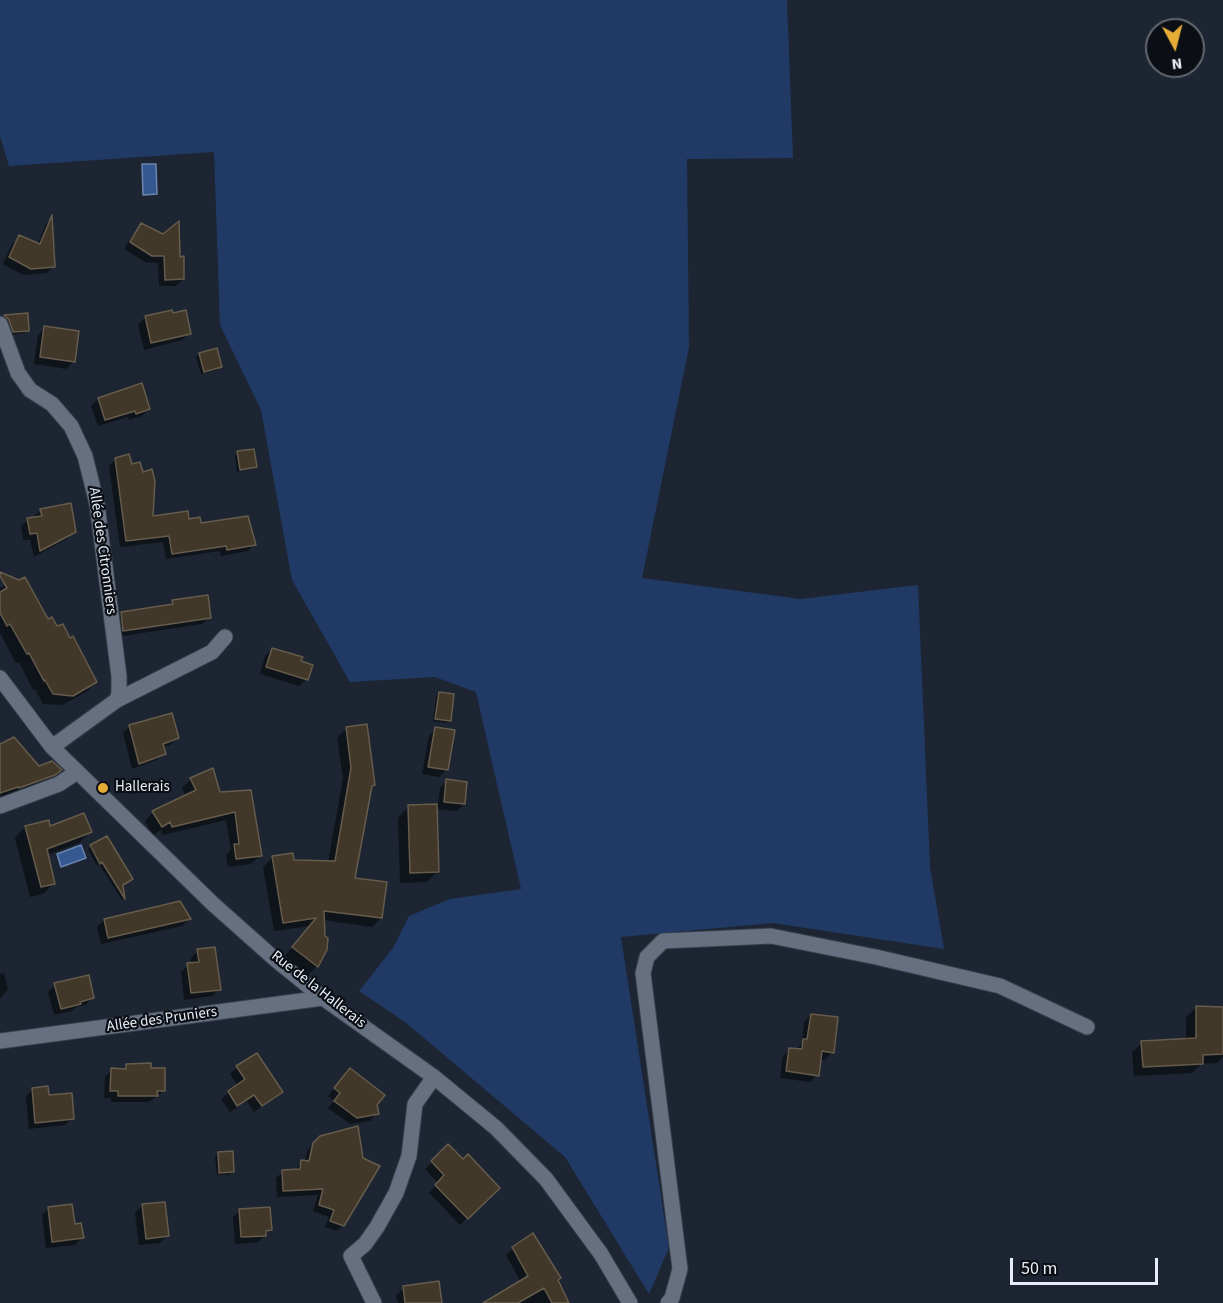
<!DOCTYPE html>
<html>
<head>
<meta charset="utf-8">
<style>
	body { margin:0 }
	#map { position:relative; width:1223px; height:1303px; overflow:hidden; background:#1d2532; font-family:"Source Sans 3",sans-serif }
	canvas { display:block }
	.north { position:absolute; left:1145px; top:18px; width:60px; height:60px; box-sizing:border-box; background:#0b0e14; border:2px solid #63686f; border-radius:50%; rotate:173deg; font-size:16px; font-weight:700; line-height:24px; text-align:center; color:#e8eef7 }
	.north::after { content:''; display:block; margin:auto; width:21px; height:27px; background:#e6ad36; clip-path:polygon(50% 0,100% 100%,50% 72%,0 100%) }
	.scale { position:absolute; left:1010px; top:1258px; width:148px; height:27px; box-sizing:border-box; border:3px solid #e8eef7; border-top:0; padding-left:8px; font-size:18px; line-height:21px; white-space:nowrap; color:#e8eef7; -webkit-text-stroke:4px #0b0e14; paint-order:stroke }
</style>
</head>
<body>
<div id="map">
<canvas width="1223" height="1303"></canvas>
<div class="north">N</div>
<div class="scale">50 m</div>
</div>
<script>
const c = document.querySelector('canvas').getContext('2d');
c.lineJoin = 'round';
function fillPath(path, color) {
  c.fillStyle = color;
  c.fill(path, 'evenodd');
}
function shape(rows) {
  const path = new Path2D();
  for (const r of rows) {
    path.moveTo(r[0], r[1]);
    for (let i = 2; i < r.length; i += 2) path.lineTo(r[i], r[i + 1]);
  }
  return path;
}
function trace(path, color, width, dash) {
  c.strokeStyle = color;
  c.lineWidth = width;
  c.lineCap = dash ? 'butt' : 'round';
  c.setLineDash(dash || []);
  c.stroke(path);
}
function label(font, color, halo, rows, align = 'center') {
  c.font = font + ' "Source Sans 3",sans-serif';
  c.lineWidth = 4.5;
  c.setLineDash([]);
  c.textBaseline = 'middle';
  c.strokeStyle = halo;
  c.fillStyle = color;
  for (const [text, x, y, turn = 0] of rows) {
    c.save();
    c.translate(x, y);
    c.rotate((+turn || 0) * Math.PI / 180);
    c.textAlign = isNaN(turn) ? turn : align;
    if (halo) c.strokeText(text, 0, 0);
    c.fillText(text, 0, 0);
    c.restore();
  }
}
fillPath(shape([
	[0,0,787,0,793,158,687,159,689,347,642,578,800,599,918,585,930,867,944,949,773,923,621,937,669,1248,649,1294,565,1157,405,1022,359,991,393,948,409,916,450,899,521,889,476,692,435,677,350,682,292,580,261,410,220,325,214,152,9,166,0,136]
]), '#203a65');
const water = shape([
	[142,164,156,164,157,194,143,195,142,164],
	[81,845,86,858,61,867,57,854,81,845]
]);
fillPath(water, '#365891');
trace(water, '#6b85b0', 1.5);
fillPath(shape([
	[51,218,54,266,47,273,23,275,3,264,12,244,20,237,37,245,46,224],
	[142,225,179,258,183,279,176,286,159,286,158,263,145,262,124,249,135,232],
	[27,315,27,330,24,333,10,335,2,319,5,317],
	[145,317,190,333,182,340,144,350,138,325],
	[45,327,73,362,66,369,34,364,38,335],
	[200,354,220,366,217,370,201,374,196,357],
	[98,399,149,409,142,416,129,420,128,417,98,426,91,406],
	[238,453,255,466,252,469,237,472,235,456],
	[116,459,152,518,188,521,254,545,248,551,221,556,220,551,166,559,163,542,120,547,109,466],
	[41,511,74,531,67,539,34,557,30,540,23,540,21,526],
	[15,580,96,682,86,692,62,705,43,704,35,689,33,690,19,662,16,663,0,633,0,588],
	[173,601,210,617,202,624,116,637,114,621,121,613,168,606],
	[272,649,299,662,306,679,299,686,260,674,265,656],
	[439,693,449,720,446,723,433,721,436,696],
	[130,726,177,738,170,745,162,747,164,753,157,760,132,769,123,733],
	[436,728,446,770,439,777,422,774,429,736],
	[346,729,374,785,370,789,353,879,381,918,372,927,323,920,326,950,317,966,308,975,284,957,310,926,274,931,263,867,272,858,293,862,328,862,343,778,337,738],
	[0,745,39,768,60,770,46,782,1,797],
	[191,779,219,793,250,792,260,856,251,864,228,867,226,855,231,850,226,820,163,835,161,830,153,835,145,821,153,812,186,796,182,788],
	[447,781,464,804,457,811,435,809,438,871,427,882,400,883,398,818,409,806,438,805,440,788],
	[25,827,90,832,79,843,47,855,54,883,43,894,30,897,15,838],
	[91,846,122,885,124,898,122,900,99,864,97,866,88,849],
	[189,919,182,926,101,944,97,927,104,920],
	[198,951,219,989,212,996,184,1000,181,972,188,965,191,964,191,958],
	[4,973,8,990,0,998,0,974],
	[55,985,92,998,86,1005,76,1007,72,1011,54,1015,48,992],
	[1196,1008,1223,1008,1223,1057,1217,1063,1201,1064,1192,1073,1134,1076,1132,1052,1142,1043,1186,1040,1186,1017],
	[811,1015,832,1052,825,1060,819,1059,817,1075,810,1082,780,1078,783,1056,790,1049,796,1050,802,1043,804,1022],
	[126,1066,149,1069,164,1091,149,1102,111,1102,111,1098,104,1098,105,1077,112,1070,122,1070],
	[237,1067,281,1091,254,1112,247,1101,230,1112,221,1099,238,1086,230,1074],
	[343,1077,376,1105,377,1113,370,1121,350,1124,328,1108,334,1101,328,1096],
	[33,1089,48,1097,72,1118,65,1125,29,1129,26,1096],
	[321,1137,343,1225,336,1231,325,1227,329,1217,313,1211,318,1195,277,1197,276,1178,283,1172,295,1171,302,1161,305,1162,307,1151],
	[448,1147,462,1161,498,1188,460,1225,429,1193,438,1183,425,1169],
	[218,1154,232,1172,229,1175,217,1175,215,1157],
	[142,1205,167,1236,160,1243,139,1245,135,1213],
	[49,1208,73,1225,82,1238,75,1245,46,1248,42,1215],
	[240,1210,270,1230,258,1242,235,1244,233,1217],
	[513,1248,556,1281,563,1303,486,1303,521,1282,506,1255],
	[404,1288,440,1303,398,1303,396,1295]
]), '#0007');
const building = shape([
	[52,215,55,267,31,269,9,257,19,235,40,244,52,215],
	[179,221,180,257,184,256,184,279,165,280,164,256,152,256,130,242,141,223,163,234,179,221],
	[172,310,173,313,186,310,191,334,151,343,145,316,172,310],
	[28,313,29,331,13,332,9,320,4,315,28,313],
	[44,326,79,331,75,362,40,357,44,326],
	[217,348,222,367,204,372,199,353,217,348],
	[142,383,150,409,136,414,135,411,105,420,98,398,142,383],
	[254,449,257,467,240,470,237,451,254,449],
	[129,454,132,464,140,462,143,472,152,469,155,481,153,516,188,511,189,519,200,517,201,523,248,516,256,545,227,550,226,546,172,554,169,536,126,541,115,458,129,454],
	[71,503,76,532,40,551,37,533,30,534,27,518,42,516,40,509,71,503],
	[0,572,19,580,25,577,48,619,52,617,57,626,63,624,70,638,73,636,97,682,73,696,53,694,45,680,44,681,29,653,27,654,10,624,7,626,0,613,0,592,7,588,0,576,0,572],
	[208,595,211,618,123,631,121,612,173,604,172,600,208,595],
	[272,648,303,657,301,661,313,665,308,680,266,667,272,648],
	[439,692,454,694,451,721,435,719,439,692],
	[172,713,179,738,163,744,166,754,139,764,129,725,172,713],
	[367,724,375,785,372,786,355,878,387,882,382,918,324,911,325,936,328,938,327,950,318,967,292,947,316,918,283,923,272,856,293,853,294,860,335,861,351,768,346,727,367,724],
	[435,727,455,730,448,770,428,767,435,727],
	[14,737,39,766,52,761,62,770,55,775,19,788,18,787,0,793,0,744,14,737],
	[213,768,220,792,251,790,262,856,236,859,234,844,239,844,235,812,172,827,170,822,162,827,152,811,196,790,190,778,213,768],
	[446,779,467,782,465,804,444,802,446,779],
	[437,804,439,872,410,873,408,805,437,804],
	[84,813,92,832,47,849,55,884,41,887,25,826,49,820,50,826,84,813],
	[107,836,133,879,123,885,125,899,102,862,100,864,90,845,107,836],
	[180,901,191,919,108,938,104,919,180,901],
	[215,947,221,990,191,993,187,963,199,962,197,949,215,947],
	[89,975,94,998,80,1002,81,1004,61,1009,54,983,89,975],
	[1196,1006,1223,1007,1223,1054,1203,1055,1203,1064,1143,1067,1141,1041,1196,1038,1196,1006],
	[811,1014,838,1017,834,1053,822,1051,819,1076,786,1071,789,1048,802,1049,803,1039,807,1039,811,1014],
	[257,1053,283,1092,262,1106,254,1095,237,1106,228,1091,245,1079,236,1066,257,1053],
	[151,1063,151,1068,165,1068,165,1091,157,1091,158,1096,118,1096,118,1091,110,1091,111,1068,126,1069,126,1064,151,1063],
	[350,1068,385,1095,377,1105,379,1114,357,1118,334,1101,340,1093,334,1088,350,1068],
	[48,1086,49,1095,72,1093,74,1119,35,1123,32,1088,48,1086],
	[358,1126,363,1158,380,1166,344,1226,330,1221,334,1210,319,1205,323,1189,283,1191,282,1170,300,1169,301,1160,309,1161,313,1143,320,1136,358,1126],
	[448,1144,463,1159,468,1154,500,1188,468,1219,435,1185,444,1175,431,1161,448,1144],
	[233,1151,234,1172,219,1173,218,1152,233,1151],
	[165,1202,169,1236,146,1239,142,1204,165,1202],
	[72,1204,75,1224,81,1223,84,1238,52,1242,48,1207,72,1204],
	[270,1207,272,1230,266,1231,266,1236,241,1237,239,1209,270,1207],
	[533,1233,561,1278,558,1280,569,1303,552,1303,544,1288,518,1303,483,1303,528,1276,512,1247,533,1233],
	[439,1281,442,1303,405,1303,403,1286,439,1281]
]);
fillPath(building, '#413829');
trace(building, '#655c4c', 1.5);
const minor = shape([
	[0,324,18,373,30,390,52,404,71,426,85,456,97,504,119,676,119,693,117,700,52,747],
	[0,678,52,747,213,904,276,960,323,998,434,1077,496,1128,546,1179,601,1254,630,1303],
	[117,700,212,652,225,637],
	[0,806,59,784,77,772],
	[0,1041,323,998],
	[374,1303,351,1256,365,1244,377,1227,396,1193,409,1156,415,1104,434,1077],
	[668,1303,672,1298,680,1269,643,973,647,957,663,941,771,936,876,957,1000,986,1087,1027]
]);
trace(minor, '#383f4b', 17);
trace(minor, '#667080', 15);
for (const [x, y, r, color] of [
	[103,788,6,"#e6ad36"]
]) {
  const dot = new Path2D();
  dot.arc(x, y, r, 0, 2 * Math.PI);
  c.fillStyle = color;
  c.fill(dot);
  trace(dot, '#0b0e14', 2);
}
label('15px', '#e8eef7', '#0b0e14', [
	["Allée des Citronniers",102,551,82],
	["Rue de la Hallerais",318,990,38],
	["Allée des Pruniers",162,1020,-8]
]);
label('15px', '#e8eef7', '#0b0e14', [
	["Hallerais",115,788]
], 'left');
</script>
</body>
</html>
